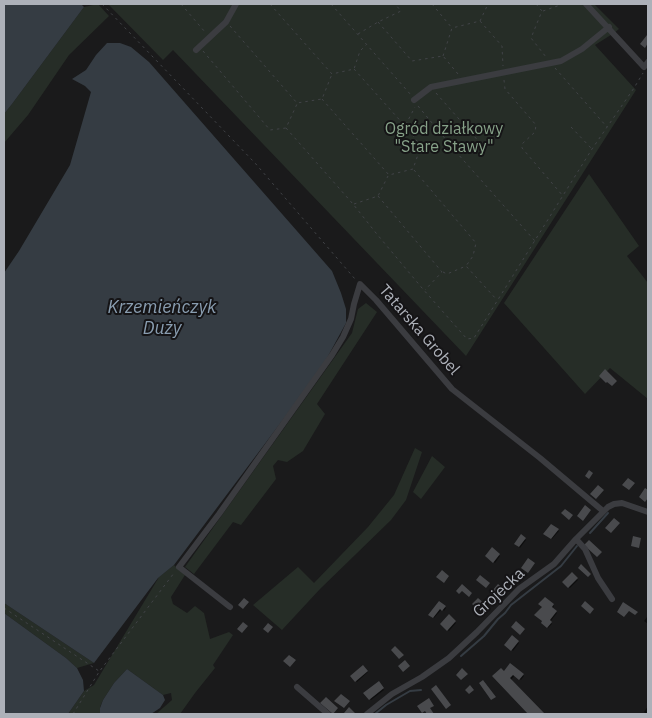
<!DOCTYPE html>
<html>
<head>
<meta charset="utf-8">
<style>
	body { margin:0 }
	#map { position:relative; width:652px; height:718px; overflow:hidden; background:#1a1a1b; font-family:"IBM Plex Sans",sans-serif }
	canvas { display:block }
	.frame { position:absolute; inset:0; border:5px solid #adb1b9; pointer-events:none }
</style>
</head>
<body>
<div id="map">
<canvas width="652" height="718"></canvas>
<div class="frame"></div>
</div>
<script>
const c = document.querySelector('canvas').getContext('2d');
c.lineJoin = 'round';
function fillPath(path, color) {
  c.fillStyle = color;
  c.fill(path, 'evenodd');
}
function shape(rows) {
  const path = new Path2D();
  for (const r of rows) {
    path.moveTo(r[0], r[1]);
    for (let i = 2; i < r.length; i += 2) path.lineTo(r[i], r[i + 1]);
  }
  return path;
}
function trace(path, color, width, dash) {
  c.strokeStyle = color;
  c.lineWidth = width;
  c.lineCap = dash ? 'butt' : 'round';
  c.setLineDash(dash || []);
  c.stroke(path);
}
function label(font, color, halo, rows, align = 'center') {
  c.font = font + ' "IBM Plex Sans",sans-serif';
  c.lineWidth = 4;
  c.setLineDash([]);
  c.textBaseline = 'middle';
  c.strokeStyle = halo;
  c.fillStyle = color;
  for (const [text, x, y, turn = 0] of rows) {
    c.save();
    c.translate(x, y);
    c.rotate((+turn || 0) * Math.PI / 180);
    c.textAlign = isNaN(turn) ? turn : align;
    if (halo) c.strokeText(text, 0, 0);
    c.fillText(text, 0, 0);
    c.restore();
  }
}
fillPath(shape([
	[98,4,109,16,69,55,28,115,4,143,4,114,12,104,84,7],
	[108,4,594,4,619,29,614,33,595,45,636,90,466,356,173,50,163,60],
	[589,174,639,246,627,256,648,283,648,399,610,368,585,394,504,303],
	[366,303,377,312,317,404,325,414,303,451,287,462,278,460,273,466,276,479,241,525,233,522,194,574,185,567,352,333,358,309],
	[415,448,422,452,406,500,391,520,320,589,282,630,253,605,298,567,314,583,368,527,394,495],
	[432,456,445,467,421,499,413,492],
	[174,565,185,575,171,597,173,604,187,613,195,606,204,613,210,639,229,632,233,635,213,665,215,668,195,693,180,714,156,714,172,700,171,693,163,695,127,669,114,683,103,700,100,707,100,714,68,714,84,691,94,685,159,577],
	[4,603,94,663,77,668,66,658,4,613]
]), '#262d27');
fillPath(shape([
	[4,4,81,4,84,7,12,104,4,114],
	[107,43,120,43,131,47,149,62,332,271,341,293,346,309,346,323,321,369,174,565,158,578,94,663,4,603,4,273,19,251,70,165,91,92,85,86,72,79,86,70,96,55],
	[4,613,66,658,77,668,83,680,84,691,68,714,4,714],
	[127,669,163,695,165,700,160,708,151,714,100,714,100,708,103,700,114,683]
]), '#353c43');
fillPath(shape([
	[551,525,559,531,552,539,545,534],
	[521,536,526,540,520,548,516,544],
	[492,549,500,556,495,563,486,556],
	[572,574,578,580,570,588,563,582],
	[545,598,554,606,552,609,557,613,550,622,552,624,548,628,543,623],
	[439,602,446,608,444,611,442,609,434,618,430,615],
	[449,616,456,623,449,631,441,624],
	[647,617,648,618,648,624,644,621],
	[513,637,519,643,513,651,506,645],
	[510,665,524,676,521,680,515,675,511,680,543,714,529,714,493,676,504,673],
	[363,667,368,672,357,682,352,677],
	[378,683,384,690,371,700,365,693],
	[648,706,648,714,646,714,644,712]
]), '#0007');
trace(shape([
	[590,533,608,513],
	[461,656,484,636,498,619,505,613,511,605,561,566,577,546],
	[375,714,386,705,410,691,421,690]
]), '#353c43', 2);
fillPath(shape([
	[647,35,648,36,648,43,645,48,640,44],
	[605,369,617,381,612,386,607,382,606,383,599,376],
	[589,470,593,473,589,479,585,476],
	[628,478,635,483,629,490,622,485],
	[598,485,604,490,596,499,590,494],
	[645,488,648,490,648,498,645,502,639,497],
	[585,505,591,510,583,521,577,516],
	[565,509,573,515,569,520,561,513],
	[614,518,620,523,611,533,605,528],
	[551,524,559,529,551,539,543,534],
	[521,534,526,538,519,547,514,544],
	[633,536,641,538,639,548,631,546],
	[589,540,602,552,597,557,584,545],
	[492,547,500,554,493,563,485,556],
	[528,558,535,563,528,573,521,568],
	[581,564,591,574,588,577,578,568],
	[442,570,449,576,444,583,436,577],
	[572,572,578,578,568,588,562,582],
	[480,575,490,583,486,588,476,580],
	[462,584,472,593,469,597,462,591,459,594,456,591],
	[498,584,505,590,499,597,492,591],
	[545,597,554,604,552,607,557,611,550,620,552,622,547,628,541,623,542,621,534,615,542,607,538,604],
	[244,598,249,602,243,609,238,605],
	[478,598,486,605,480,611,472,604],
	[439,601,446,606,442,611,440,609,433,618,428,615],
	[585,601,594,609,590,614,581,606],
	[623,602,638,612,635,615,629,611,624,617,617,612],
	[449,614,456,621,447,631,440,624],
	[516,621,525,629,520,635,511,627],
	[243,622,248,626,242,633,237,629],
	[268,623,273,627,268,633,263,629],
	[512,635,519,641,511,651,504,645],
	[395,646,404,655,399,659,391,650],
	[289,655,296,660,290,667,283,661],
	[405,660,410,666,403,672,398,666],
	[510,663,524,674,519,680,513,675,510,678,545,714,528,714,492,676,501,668,504,671],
	[363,665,368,671,355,682,350,676],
	[462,668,468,674,461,680,456,675],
	[483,680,496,697,491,700,479,683],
	[379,681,384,688,369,700,363,693],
	[436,685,451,705,446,709,431,689],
	[470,685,474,690,469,694,465,690],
	[341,694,350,701,344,708,334,701],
	[326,697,338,708,333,714,320,703],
	[429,698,434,706,430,708,434,714,427,714,425,711,422,713,417,706],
	[349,707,355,713,353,714,345,714,344,713]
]), '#494a4d');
trace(shape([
	[102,4,255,163,355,279],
	[181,4,205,32],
	[270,4,300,38,332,74,354,69,360,51,366,45],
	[331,4,411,95],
	[432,4,452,28],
	[536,4,542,11,531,38,546,57],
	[543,11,563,4],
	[480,21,488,4],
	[378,22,412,61,443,56,458,74],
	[230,26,297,103,322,99,332,74],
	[358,34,378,22,401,11,395,4],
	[203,51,270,130,286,128,297,104],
	[443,56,452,28,480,21,502,46,503,66],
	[555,68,607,127],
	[354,69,405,126,415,107],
	[504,80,505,89,536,125,535,132,522,144,522,148,563,196],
	[436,93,481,144],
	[322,99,389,175,413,169,421,146,406,127],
	[418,106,457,153,535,241],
	[571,127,592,149],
	[286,128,353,204,376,233,422,288,467,339,474,338,592,149,634,88,643,73],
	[414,170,476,243,473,256,466,266],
	[378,196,442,272,425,290],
	[354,204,378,196,388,176],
	[443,272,447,274,466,266,497,300],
	[4,608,99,671],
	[73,714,99,672,174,573]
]), '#414347', 1, [2.5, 4]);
trace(shape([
	[586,4,644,67,648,62],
	[196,50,226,22,236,4],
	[414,100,431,87,561,61,582,49,609,27],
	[576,539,585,549,598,578,612,599],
	[230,607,179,567,219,514,332,355,343,337,351,319,354,304,360,284,376,300,452,389,540,458,603,511],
	[297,687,328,714],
	[367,714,392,694,422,677,449,658,477,632,519,589,554,564,576,539,608,507,614,504,622,503,648,512]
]), '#3b3c40', 6);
label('16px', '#87a289', '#151416', [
	["Ogród działkowy",444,129],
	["\"Stare Stawy\"",444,147]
]);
label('16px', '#adb1b9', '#151416', [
	["Tatarska Grobel",419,330,49],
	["Grojecka",499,593,-43]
]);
label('italic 18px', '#899db0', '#151416', [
	["Krzemieńczyk",162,308],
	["Duży",162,329]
]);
</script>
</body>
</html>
